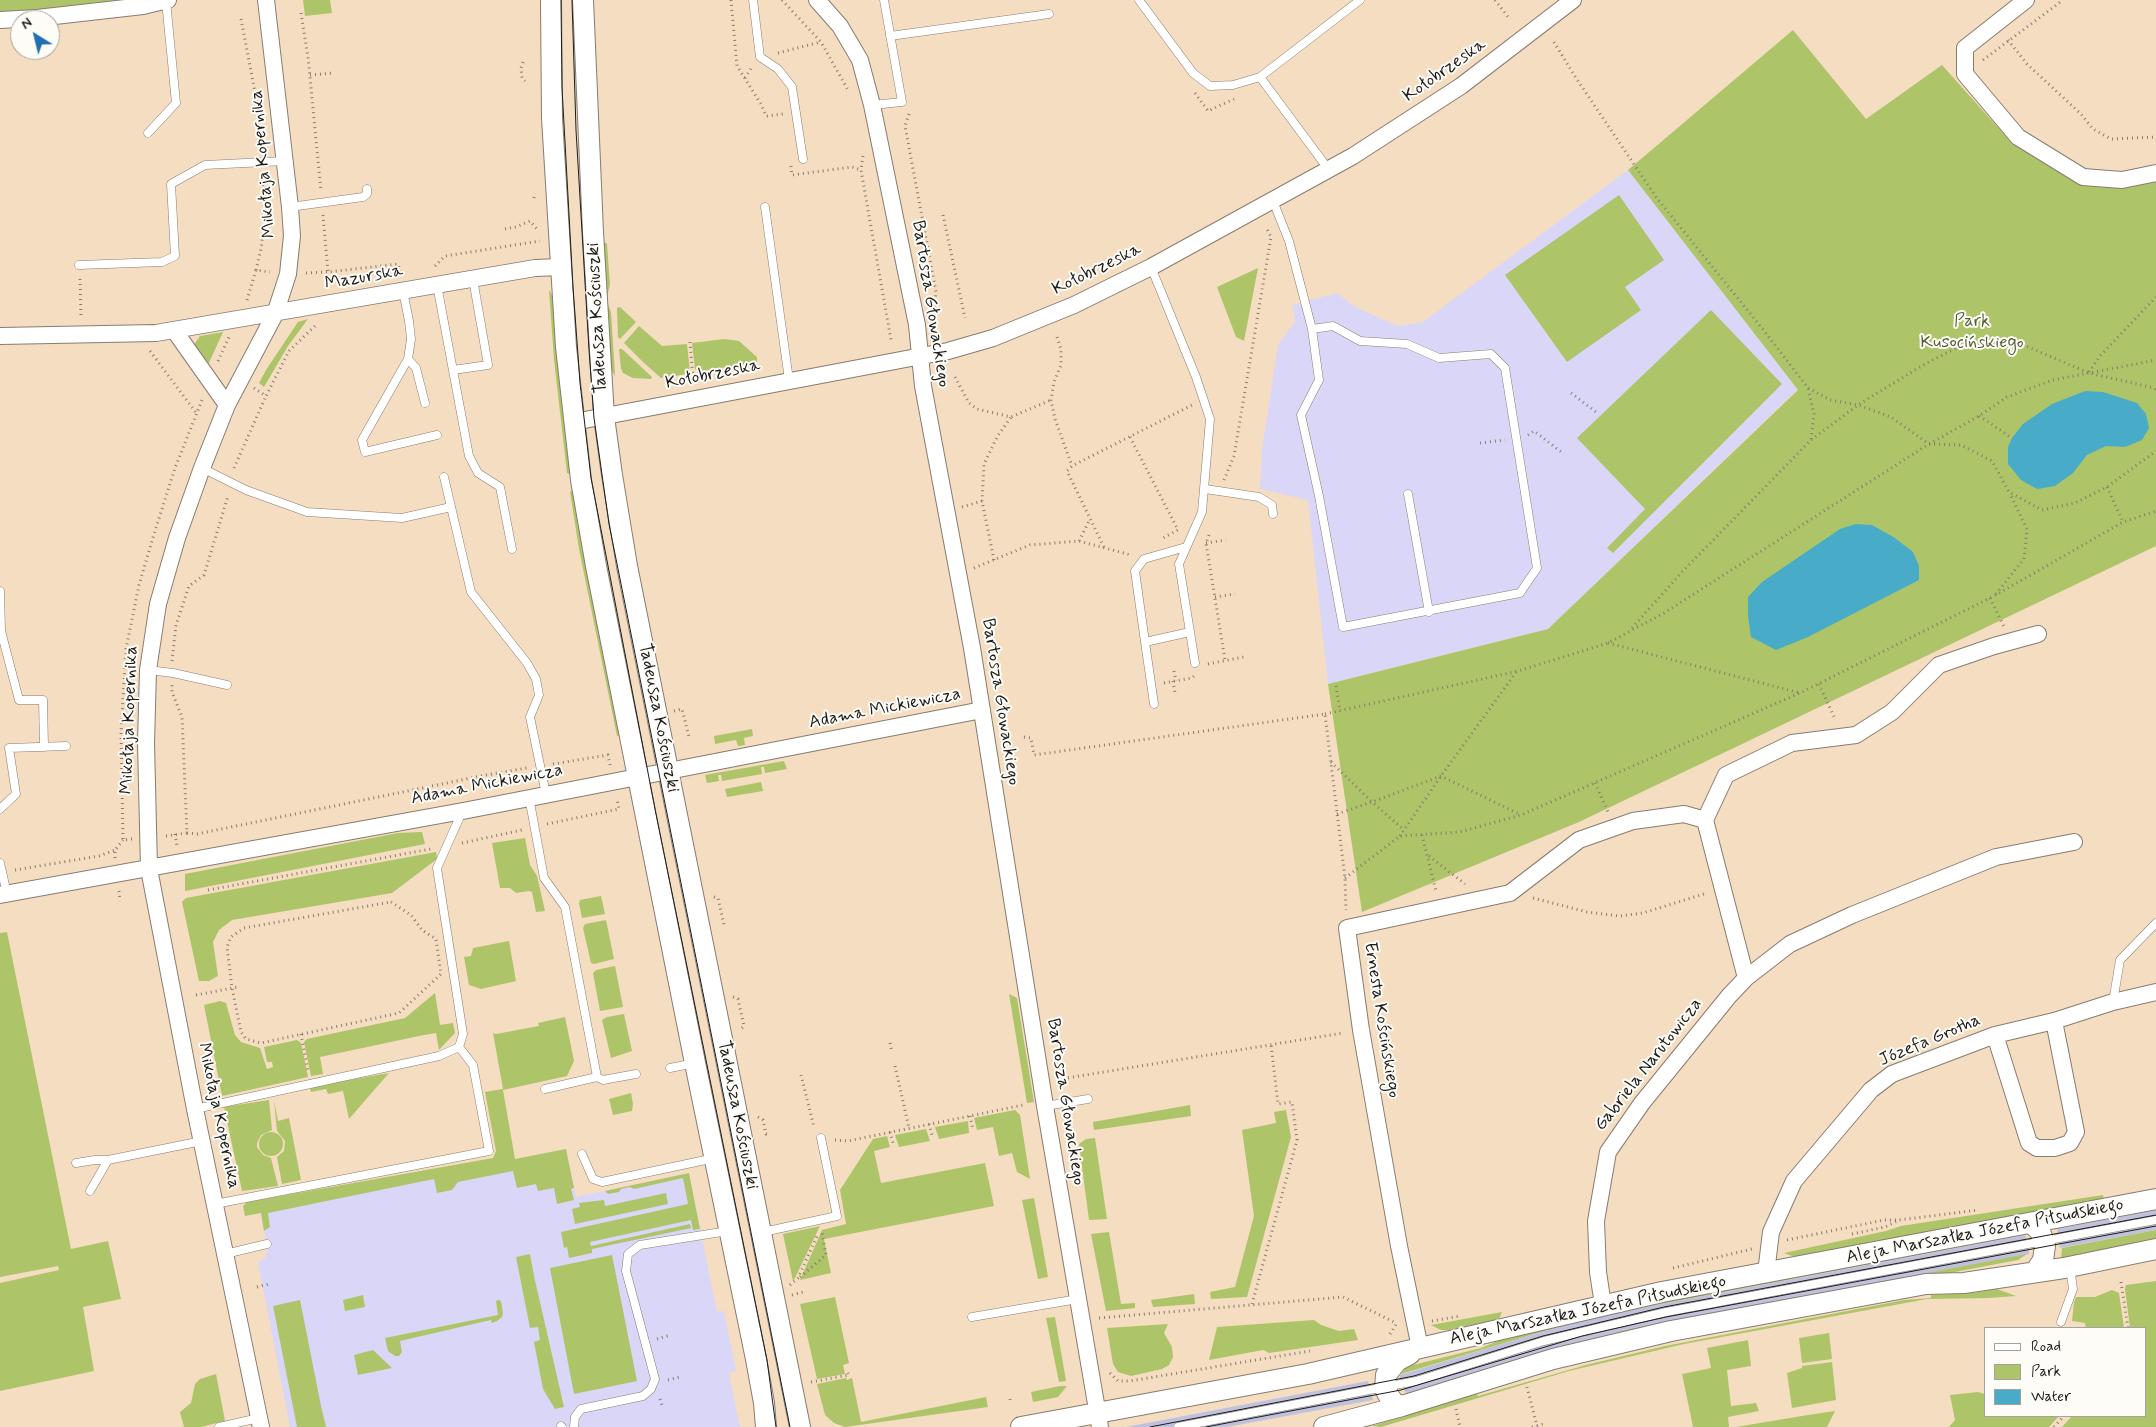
<!DOCTYPE html>
<html>
<head>
<meta charset="utf-8">
<style>
	body { margin:0 }
	#map { position:relative; width:2156px; height:1427px; overflow:hidden; background:#f5ddc2; font-family:Mynerve,sans-serif }
	canvas { display:block }
	.legend { position:absolute; left:1984px; top:1327px; width:162px; height:90px; box-sizing:border-box; background:#fdfcf7; border:1px solid #a3a29f; margin:0; padding:6px 9px; list-style:none; font-size:15px; color:#1c1c1c }
	.legend li { display:flex; align-items:center; gap:10px; height:25px }
	.legend b { width:25px; border:1px solid #a3a29f }
	.north { position:absolute; left:10px; top:10px; width:50px; height:50px; box-sizing:border-box; background:#fdfcf7; border:1px solid #a3a29f; border-radius:50%; rotate:324deg; font-size:14px; font-weight:700; line-height:20px; text-align:center; color:#1c1c1c }
	.north::after { content:''; display:block; margin:auto; width:18px; height:22px; background:#1f6fb2; clip-path:polygon(50% 0,100% 100%,50% 72%,0 100%) }
</style>
</head>
<body>
<div id="map">
<canvas width="2156" height="1427"></canvas>
<ul class="legend">
<li><b style="height:6px;background:#fff"></b>Road</li>
<li><b style="height:14px;background:#aec468"></b>Park</li>
<li><b style="height:14px;background:#48acc8"></b>Water</li>
</ul>
<div class="north">N</div>
</div>
<script>
const c = document.querySelector('canvas').getContext('2d');
c.lineJoin = 'round';
function fillPath(path, color) {
  c.fillStyle = color;
  c.fill(path, 'evenodd');
}
function shape(rows) {
  const path = new Path2D();
  for (const r of rows) {
    if (r.length === 3) {
      path.moveTo(r[0] + r[2], r[1]);
      path.arc(r[0], r[1], r[2], 0, 2 * Math.PI);
      continue;
    }
    path.moveTo(r[0], r[1]);
    for (let i = 2; i < r.length; i += 2) path.lineTo(r[i], r[i + 1]);
  }
  return path;
}
function trace(path, color, width, dash) {
  c.strokeStyle = color;
  c.lineWidth = width;
  c.lineCap = dash ? 'butt' : 'round';
  c.setLineDash(dash || []);
  c.stroke(path);
}
function label(font, color, halo, rows, align = 'center') {
  c.font = font + ' Mynerve,sans-serif';
  c.lineWidth = 4;
  c.setLineDash([]);
  c.textBaseline = 'middle';
  c.strokeStyle = halo;
  c.fillStyle = color;
  for (const [text, x, y, turn = 0] of rows) {
    c.save();
    c.translate(x, y);
    c.rotate((+turn || 0) * Math.PI / 180);
    c.textAlign = isNaN(turn) ? turn : align;
    if (halo) c.strokeText(text, 0, 0);
    c.fillText(text, 0, 0);
    c.restore();
  }
}
fillPath(shape([
	[1628,170,1798,389,1548,629,1328,684,1308,500,1260,489,1262,450,1278,345,1295,321,1292,305,1337,293,1357,308,1398,326,1423,322],
	[566,1149,576,1197,689,1173,717,1312,724,1311,736,1371,729,1373,740,1427,290,1427,258,1262,265,1258,268,1249,260,1211]
]), '#dad6f7');
fillPath(shape([
	[2156,1210,2156,1230,2060,1248,2057,1229],
	[2025,1235,2029,1246,2029,1254,1630,1329,1548,1350,1409,1393,1406,1393,1404,1390,1400,1380,1400,1375,1544,1331,1624,1311],
	[1368,1381,1373,1400,1227,1427,1126,1427]
]), '#c0c2dd');
fillPath(shape([
	[0,0,128,0,54,9,0,12],
	[303,0,330,0,332,13,305,16],
	[1793,30,1866,119,1942,65,2010,141,2081,183,2124,187,2156,182,2156,546,1579,822,1362,912,1328,684,1548,629,1798,390,1628,170],
	[1619,195,1664,260,1625,287,1641,310,1567,362,1505,275],
	[601,239,607,244,610,285,606,300,611,312,615,376,610,368],
	[1258,268,1244,341,1236,337,1217,287],
	[549,290,554,298,573,475,567,473,554,360],
	[620,307,636,322,620,339,618,337,617,308],
	[1711,310,1782,384,1613,553,1607,548,1645,509,1577,438],
	[308,319,288,346,264,387,259,383,266,370,298,322],
	[639,326,662,346,687,344,690,373,671,377,661,378,643,362,624,343],
	[223,332,208,365,195,346,195,343,200,336],
	[724,339,739,341,757,357,757,362,704,371,698,371,695,369,692,343],
	[619,349,622,349,652,377,651,379,633,378,623,373,621,369],
	[575,487,623,735,617,736,579,549,570,492],
	[752,729,753,736,744,738,745,745,738,746,736,740,715,744,714,736],
	[784,761,787,769,765,773,764,767,761,767,762,774,722,781,721,775,718,775,719,781,707,783,705,775],
	[761,782,763,791,727,797,725,789],
	[422,832,425,844,185,891,185,874,398,833],
	[525,838,530,865,537,876,545,911,536,912,532,892,529,891,516,893,510,888,500,888,492,843],
	[436,852,437,859,392,893,232,920,219,930,213,942,218,976,209,981,199,981,182,902,186,898],
	[601,896,605,914,582,918,579,903,580,900],
	[606,920,614,959,594,964,591,963,583,928,585,924],
	[7,932,71,1249,108,1241,121,1299,83,1307,94,1371,0,1391,0,1283,59,1270,58,1266,0,1277,0,933],
	[509,941,516,981,481,989,469,985,464,957,471,956,473,948],
	[615,966,623,1007,600,1011,593,973,596,970],
	[435,993,440,1025,453,1023,455,1033,439,1050,436,1033,419,1036,320,1057,323,1074,311,1076,304,1042,307,1039,405,1018],
	[1009,994,1017,998,1034,1102,1027,1103],
	[220,1001,226,1003,235,1035,241,1042,260,1048,267,1069,273,1067,272,1062,267,1062,264,1047,297,1040,301,1043,308,1077,222,1096,204,1005],
	[624,1014,632,1051,611,1058,602,1020,607,1017],
	[565,1017,574,1061,567,1076,503,1090,515,1159,566,1149,574,1188,571,1189,574,1200,557,1204,554,1188,538,1191,536,1184,517,1188,513,1171,458,1182,452,1190,437,1193,434,1179,268,1213,270,1227,264,1231,261,1213,245,1216,243,1206,247,1202,493,1158,496,1151,485,1092,503,1089,493,1033,496,1034,539,1026,538,1023],
	[389,1073,349,1119,343,1091,328,1094,326,1089,311,1092,310,1087],
	[631,1093,633,1104,632,1111,613,1115,609,1099],
	[269,1100,272,1130,261,1135,257,1143,257,1147,263,1155,271,1158,278,1186,242,1191,224,1107],
	[274,1100,278,1121,289,1118,301,1180,282,1184,277,1157,284,1151,285,1141,277,1131],
	[1190,1105,1191,1116,1094,1130,1093,1122],
	[1015,1110,1020,1115,1030,1179,1017,1172,1012,1153,999,1156,993,1127,977,1130,974,1118],
	[1286,1110,1291,1137,1247,1297,1211,1299,1210,1292,1235,1287,1254,1216,1242,1130,1276,1123,1274,1112],
	[968,1121,969,1133,939,1139,935,1127],
	[926,1129,930,1141,899,1147,895,1135],
	[271,1144,12],
	[887,1136,890,1147,874,1151,881,1183,985,1163,994,1206,824,1239,831,1273,800,1280,822,1230,846,1224,840,1190,873,1139],
	[1095,1138,1107,1219,1089,1220,1079,1144,1086,1139],
	[689,1173,700,1229,693,1230,691,1220,590,1242,591,1246,690,1224,691,1228,592,1249,592,1253,569,1258,567,1247,564,1248,561,1232,688,1204,683,1178,634,1189,630,1187,621,1189,619,1192,608,1194,605,1191],
	[666,1193,668,1204,575,1224,572,1209,580,1207,579,1203,604,1200,605,1206],
	[2103,1195,2104,1199,1798,1256,1792,1256,1784,1253,1886,1231,1901,1226],
	[1034,1198,1048,1277,1038,1279,1022,1200],
	[820,1226,794,1280,793,1281,783,1234],
	[2156,1230,2156,1238,2061,1259,2062,1248],
	[1109,1232,1121,1304,1135,1303,1135,1308,1106,1311,1091,1234],
	[2021,1234,2023,1235,1624,1311,1544,1331,1401,1374,1406,1368,1413,1365,1481,1348,1510,1336,1623,1307],
	[530,1254,534,1276,564,1407,555,1409,543,1389,534,1342,540,1340,538,1327,530,1328,516,1257],
	[2027,1254,2018,1260,1706,1319,1411,1394,1409,1393,1548,1350,1630,1329],
	[612,1255,637,1381,574,1394,550,1268],
	[2156,1281,2156,1427,2062,1427,2072,1416,2145,1416,2145,1328,2130,1328,2125,1289,2126,1285],
	[1997,1289,2016,1296,1989,1298,1927,1299,1684,1344,1569,1371,1381,1427,1372,1426,1477,1394,1478,1396,1586,1365,1665,1346,1904,1300,1931,1298,1931,1295,1972,1293],
	[2112,1290,2119,1293,2124,1328,2086,1328,2085,1323,2072,1321,2074,1302,2076,1297,2095,1297],
	[1194,1294,1195,1304,1153,1307,1151,1300],
	[363,1295,365,1307,345,1311,343,1300],
	[835,1297,849,1363,843,1365,845,1374,817,1379,800,1304],
	[300,1300,321,1406,326,1427,297,1427,273,1306],
	[498,1300,501,1301,503,1313,502,1317,497,1321,492,1323,491,1320,482,1322,400,1341,402,1352,399,1356,395,1356,388,1351,385,1338,498,1315,496,1301],
	[1502,1312,1499,1319,1449,1330,1441,1330,1431,1325],
	[1055,1317,1066,1381,1059,1382,1046,1318],
	[1314,1320,1321,1325,1339,1331,1354,1329,1358,1340,1269,1353,1263,1350,1209,1360,1217,1327],
	[1168,1324,1164,1333,1172,1347,1173,1357,1169,1365,1162,1369,1131,1376,1118,1372,1113,1364,1107,1328],
	[1829,1333,1832,1359,1802,1363,1799,1338],
	[1748,1340,1751,1366,1727,1370,1731,1406,1756,1403,1759,1411,1728,1417,1729,1427,1693,1427,1682,1374,1711,1368,1707,1348],
	[373,1350,392,1368,358,1375,354,1355],
	[1832,1362,1836,1400,1792,1408,1787,1373,1802,1368,1802,1366],
	[216,1374,225,1421,201,1427,184,1427,180,1412,191,1403,195,1384,200,1379],
	[846,1378,847,1380,852,1378,861,1422,986,1397,988,1407,845,1427,834,1423,825,1415,817,1384],
	[1060,1386,1067,1386,1058,1397,1033,1402,1031,1392],
	[1978,1392,1985,1394,1985,1416,2059,1416,2049,1427,1949,1427,1955,1420,1950,1395],
	[1835,1411,1827,1427,1736,1427,1808,1415]
]), '#aec468');
fillPath(shape([
	[2085,391,2103,392,2137,403,2146,414,2149,428,2142,440,2125,447,2106,446,2087,455,2073,473,2055,486,2037,489,2021,480,2008,464,2008,447,2012,438,2023,424,2052,404],
	[1856,524,1872,525,1895,538,1913,552,1919,566,1919,580,1808,637,1776,650,1751,637,1748,616,1748,597,1762,582,1840,529]
]), '#48acc8');
const service = shape([
	[753,0,760,57,778,69,792,87,803,159],
	[1139,0,1193,73,1210,86,1233,85,1260,77,1360,0],
	[890,36,1049,14],
	[1260,77,1329,170],
	[872,105,902,102,884,0],
	[148,133,176,103,166,1],
	[1273,201,1289,241,1312,329,1319,380,1301,415,1319,496,1343,627,1520,593,1537,568,1505,368,1491,354,1439,358,1407,344,1360,341,1333,326,1312,329],
	[290,207,363,197,367,194,367,189],
	[765,207,789,380],
	[79,265,162,262,175,256,171,184,205,165,285,161],
	[1151,267,1196,377,1210,419,1202,512,1179,564,1195,663],
	[437,285,469,456,478,473,500,487,512,549],
	[403,291,409,321,411,339,408,359,362,440,365,452,437,435],
	[408,359,416,368,425,403],
	[453,370,488,365,473,279],
	[202,468,246,490,307,512,402,518,451,507],
	[444,477,471,592,527,663,536,679,539,695,530,717,546,794],
	[1205,489,1259,497,1272,505,1273,514],
	[1408,494,1429,612],
	[1186,547,1144,559,1135,571,1145,642,1190,632],
	[0,591,1,631,19,700,43,700,44,747],
	[1145,642,1154,704],
	[148,670,173,673,227,685],
	[529,797,544,878,565,907,597,1077,603,1080,636,1074],
	[0,809,16,794,9,748,66,746],
	[0,863,7,894],
	[2113,1002,2120,960,2156,923],
	[670,1068,695,1063],
	[545,1089,597,1077],
	[1045,1106,1088,1099],
	[195,1109,439,1056,459,1047,463,1034,437,868,462,812],
	[582,1154,593,1179,602,1182,715,1158],
	[76,1163,95,1160,108,1160],
	[90,1191,108,1160,202,1141],
	[215,1204,489,1151,473,1065,459,1047],
	[763,1232,837,1216,821,1138],
	[225,1254,267,1244],
	[972,1317,1078,1299],
	[2061,1322,2073,1289,2070,1267],
	[561,1426,562,1427],
	[219,1427,259,1418],
	[574,1427,575,1417,581,1409,643,1396,651,1389,655,1379,626,1271,628,1254,640,1245,728,1231],
	[1178,1427,1416,1381,1544,1341,1666,1312,2156,1220]
]);
const minor = shape([
	[817,0,840,26,860,60,872,105,917,325,923,386,972,648,1045,1106,1100,1427],
	[2026,0,1965,48,1965,74,2018,137,2083,177,2122,180,2156,173],
	[0,20,37,18,143,6,168,0],
	[174,330,227,405],
	[0,336,156,333,535,268,561,267],
	[574,422,948,351,993,338,1074,305,1151,267,1353,156,1461,86,1573,0],
	[0,895,463,811,982,710],
	[1746,978,1705,820,1726,775,1792,743,1856,735,1892,712,1939,665,1994,646,2038,634],
	[1995,1035,2029,1143,2037,1148,2055,1148,2070,1143,2076,1132,2054,1021],
	[1766,1273,1771,1232,1794,1181,1871,1090,1892,1074,1995,1035,2054,1021,2113,1002,2156,992],
	[1603,1305,1598,1272,1596,1221,1608,1152,1642,1103,1729,996,1746,978,1790,944,1852,915,1996,857,2074,842],
	[1420,1348,1399,1246,1361,1030,1347,928,1510,893,1579,840,1633,821,1684,814,1705,820],
	[261,1427,195,1109,149,869,146,743,148,670,158,604,177,538,202,468,227,405,275,314,288,274,292,236,290,207,266,0]
]);
const tertiary = shape([
	[551,0,552,118,566,347,581,480,596,566,695,1063,756,1359,764,1403,766,1427],
	[583,0,593,232,604,417,612,475,627,566,676,810,800,1427],
	[2031,1223,2040,1231,2045,1246,2043,1260,2035,1272],
	[1402,1406,1394,1403,1387,1393,1385,1388,1386,1375,1397,1361,1410,1354],
	[1021,1427,1308,1374,1662,1292,2156,1199],
	[1324,1427,1402,1406,1553,1359,1671,1331,1926,1284,1964,1283,2064,1268,2156,1249]
]);
trace(service, '#887c6f', 9);
trace(minor, '#887c6f', 18);
trace(tertiary, '#887c6f', 22);
trace(shape([
	[731,0,737,66,761,104,766,116,783,114],
	[782,0,821,42,848,90],
	[1495,0,1508,17],
	[301,13,308,57,321,191],
	[241,19,258,108,261,150],
	[2008,40,2027,64,2081,114,2093,129,2111,139,2156,137],
	[1554,42,1574,75,1656,197,1765,332,1808,388,1830,400,1858,405,1891,417,1929,444,1961,445,1992,461,2009,492,2042,510,2075,503,2107,487,2156,451],
	[778,53,821,42],
	[1983,60,2063,0],
	[523,62,521,68,522,78,525,81],
	[310,75,334,73],
	[745,78,752,67],
	[1195,93,1208,111,1234,99],
	[909,114,905,126,936,292,934,314],
	[863,156,861,170,891,340],
	[791,166,792,175,852,167,861,170],
	[534,198,535,193],
	[323,215,328,272,398,264,401,274],
	[943,215,965,318],
	[505,229,516,227,530,221,537,229],
	[435,266,445,256,540,241],
	[256,270,261,249,265,220,262,174],
	[306,273,328,272,326,286],
	[80,279,81,317],
	[247,300,256,270,270,272],
	[1057,337,1061,349,1061,365,1054,382,1051,400,1055,419,1072,466],
	[690,342,693,378],
	[150,351,197,414],
	[218,361,229,337],
	[2089,372,2100,356,2156,297],
	[955,377,969,403,977,409,1011,417,1051,400],
	[254,388,266,396,289,351,317,324],
	[1808,389,1814,414,1811,439],
	[1571,393,1596,412],
	[1979,416,2012,438],
	[1528,435,1534,431,1564,454],
	[1130,437,1178,530,1163,538],
	[1480,443,1505,440],
	[234,468,266,396],
	[1224,480,1234,456,1271,237,1266,227],
	[2107,487,2123,522],
	[962,507,982,501],
	[1209,535,1206,543,1225,660],
	[1079,541,1090,519],
	[1206,543,1226,540],
	[1104,547,1067,471,1072,466,1192,405],
	[994,560,982,501,984,464,997,437,1011,417],
	[974,568,1030,545,1079,541,1131,555],
	[1996,594,2024,559,2027,529,2010,494],
	[1215,597,1235,594],
	[1990,598,2004,627],
	[1632,628,1681,573,1811,440,1858,405,1923,365,1964,344,2014,341,2089,373,2154,388,2156,390],
	[1608,643,1800,693],
	[172,661,176,625,189,586,204,575,228,496],
	[1208,664,1244,657],
	[1174,671,1176,681],
	[1173,681,1175,693],
	[1164,683,1192,678,1194,676],
	[1819,684,1835,719],
	[1336,686,1340,710],
	[674,711,682,709,689,737],
	[1325,714,1518,671,1608,643,1664,613,1929,444,1979,416,2007,397,2053,380,2156,360],
	[1024,737,1031,738,1034,755,1325,714,1345,878,1346,910],
	[1331,762,1372,802,1441,776,1521,815],
	[553,764,608,755,610,765],
	[1595,783,1608,812],
	[1337,814,1372,802,1404,830],
	[547,824,619,809,617,799],
	[187,833,197,834,486,775,527,768],
	[175,834,177,846],
	[1422,835,1436,891],
	[166,836,187,833,182,717,172,692,172,685],
	[1400,836,1441,776,1517,671],
	[132,839,123,840,121,733,126,649,139,585,155,531,175,468,202,400],
	[462,843,522,830],
	[1429,856,1465,884],
	[115,858,115,850,123,840],
	[15,870,99,856,115,850],
	[1345,878,1400,836,1459,832,1521,815,1800,693,1994,596,2123,522,2156,511],
	[208,890,431,849],
	[119,891,120,901],
	[714,897,718,898,724,925],
	[1533,898,1587,912,1620,916,1643,913,1707,893],
	[391,902,411,915,422,930,436,939,441,974,399,1013,261,1043,246,1039,241,1032,232,988,227,947,231,937,244,928,391,902],
	[196,995,238,987],
	[733,997,738,999,744,1026,740,1030],
	[301,1034,308,1071],
	[890,1043,892,1052],
	[895,1066,909,1128],
	[801,1075,814,1127],
	[1059,1082,1067,1078,1343,1033],
	[970,1116,973,1130],
	[758,1117,763,1120,766,1134,768,1134],
	[929,1124,933,1138],
	[890,1132,894,1146],
	[835,1140,848,1141,1023,1105],
	[1852,1234,1885,1227,1899,1220,1978,1210],
	[1787,1240,1884,1220,1898,1220],
	[1673,1268,1752,1249],
	[800,1277,826,1255,822,1233],
	[2121,1282,2128,1328],
	[790,1285,798,1278,818,1234],
	[257,1287,269,1284],
	[792,1295,803,1292],
	[1252,1304,1297,1140,1292,1102,1278,1104,1271,1044],
	[1099,1318,1343,1297,1396,1323],
	[1432,1321,1460,1316],
	[1390,1334,1397,1323],
	[657,1339,671,1335],
	[1110,1373,1118,1381,1130,1381,1310,1351],
	[668,1380,680,1377],
	[811,1382,849,1375,848,1373],
	[1527,1387,1537,1426],
	[660,1399,663,1408],
	[1010,1399,1011,1403],
	[1456,1409,1460,1427],
	[1532,1427,1543,1424],
	[2054,1427,2064,1416]
]), '#887c6f', 3, [1, 4]);
trace(service, '#fff', 8);
trace(minor, '#fff', 16);
trace(tertiary, '#fff', 20);
trace(shape([
	[561,0,562,88,573,287,580,383,591,478,656,814,767,1360,776,1427],
	[572,0,576,130,589,350,594,418,609,524,790,1427],
	[1150,1427,1414,1376,1543,1336,1664,1307,2156,1215],
	[1206,1427,1401,1390,1582,1336,1666,1317,2156,1226]
]), '#1c1c1c', 1);
label('18px', '#1c1c1c', '#fdfcf7', [
	["Kołobrzeska",1445,71,-35],
	["Mikołaja Kopernika",264,164,-95],
	["Kołobrzeska",1097,270,-26],
	["Mazurska",364,278,-10],
	["Bartosza Głowackiego",930,304,81],
	["Tadeusza Kościuszki",598,318,-93],
	["Kołobrzeska",713,375,-11],
	["Bartosza Głowackiego",1000,702,81],
	["Adama Mickiewicza",885,709,-11],
	["Tadeusza Kościuszki",658,718,79],
	["Mikołaja Kopernika",130,720,-88],
	["Adama Mickiewicza",487,785,-11],
	["Ernesta Kościńskiego",1381,1020,81],
	["Józefa Grotha",1930,1041,-23],
	["Gabriela Narutowicza",1649,1065,-52],
	["Bartosza Głowackiego",1065,1102,81],
	["Tadeusza Kościuszki",737,1115,79],
	["Mikołaja Kopernika",218,1116,78],
	["Aleja Marszałka Józefa Piłsudskiego",1985,1232,-11],
	["Aleja Marszałka Józefa Piłsudskiego",1588,1311,-12]
]);
label('18px', '#565f3a', '#fdfcf7', [
	["Park",1972,322],
	["Kusocińskiego",1972,343]
]);
</script>
</body>
</html>
